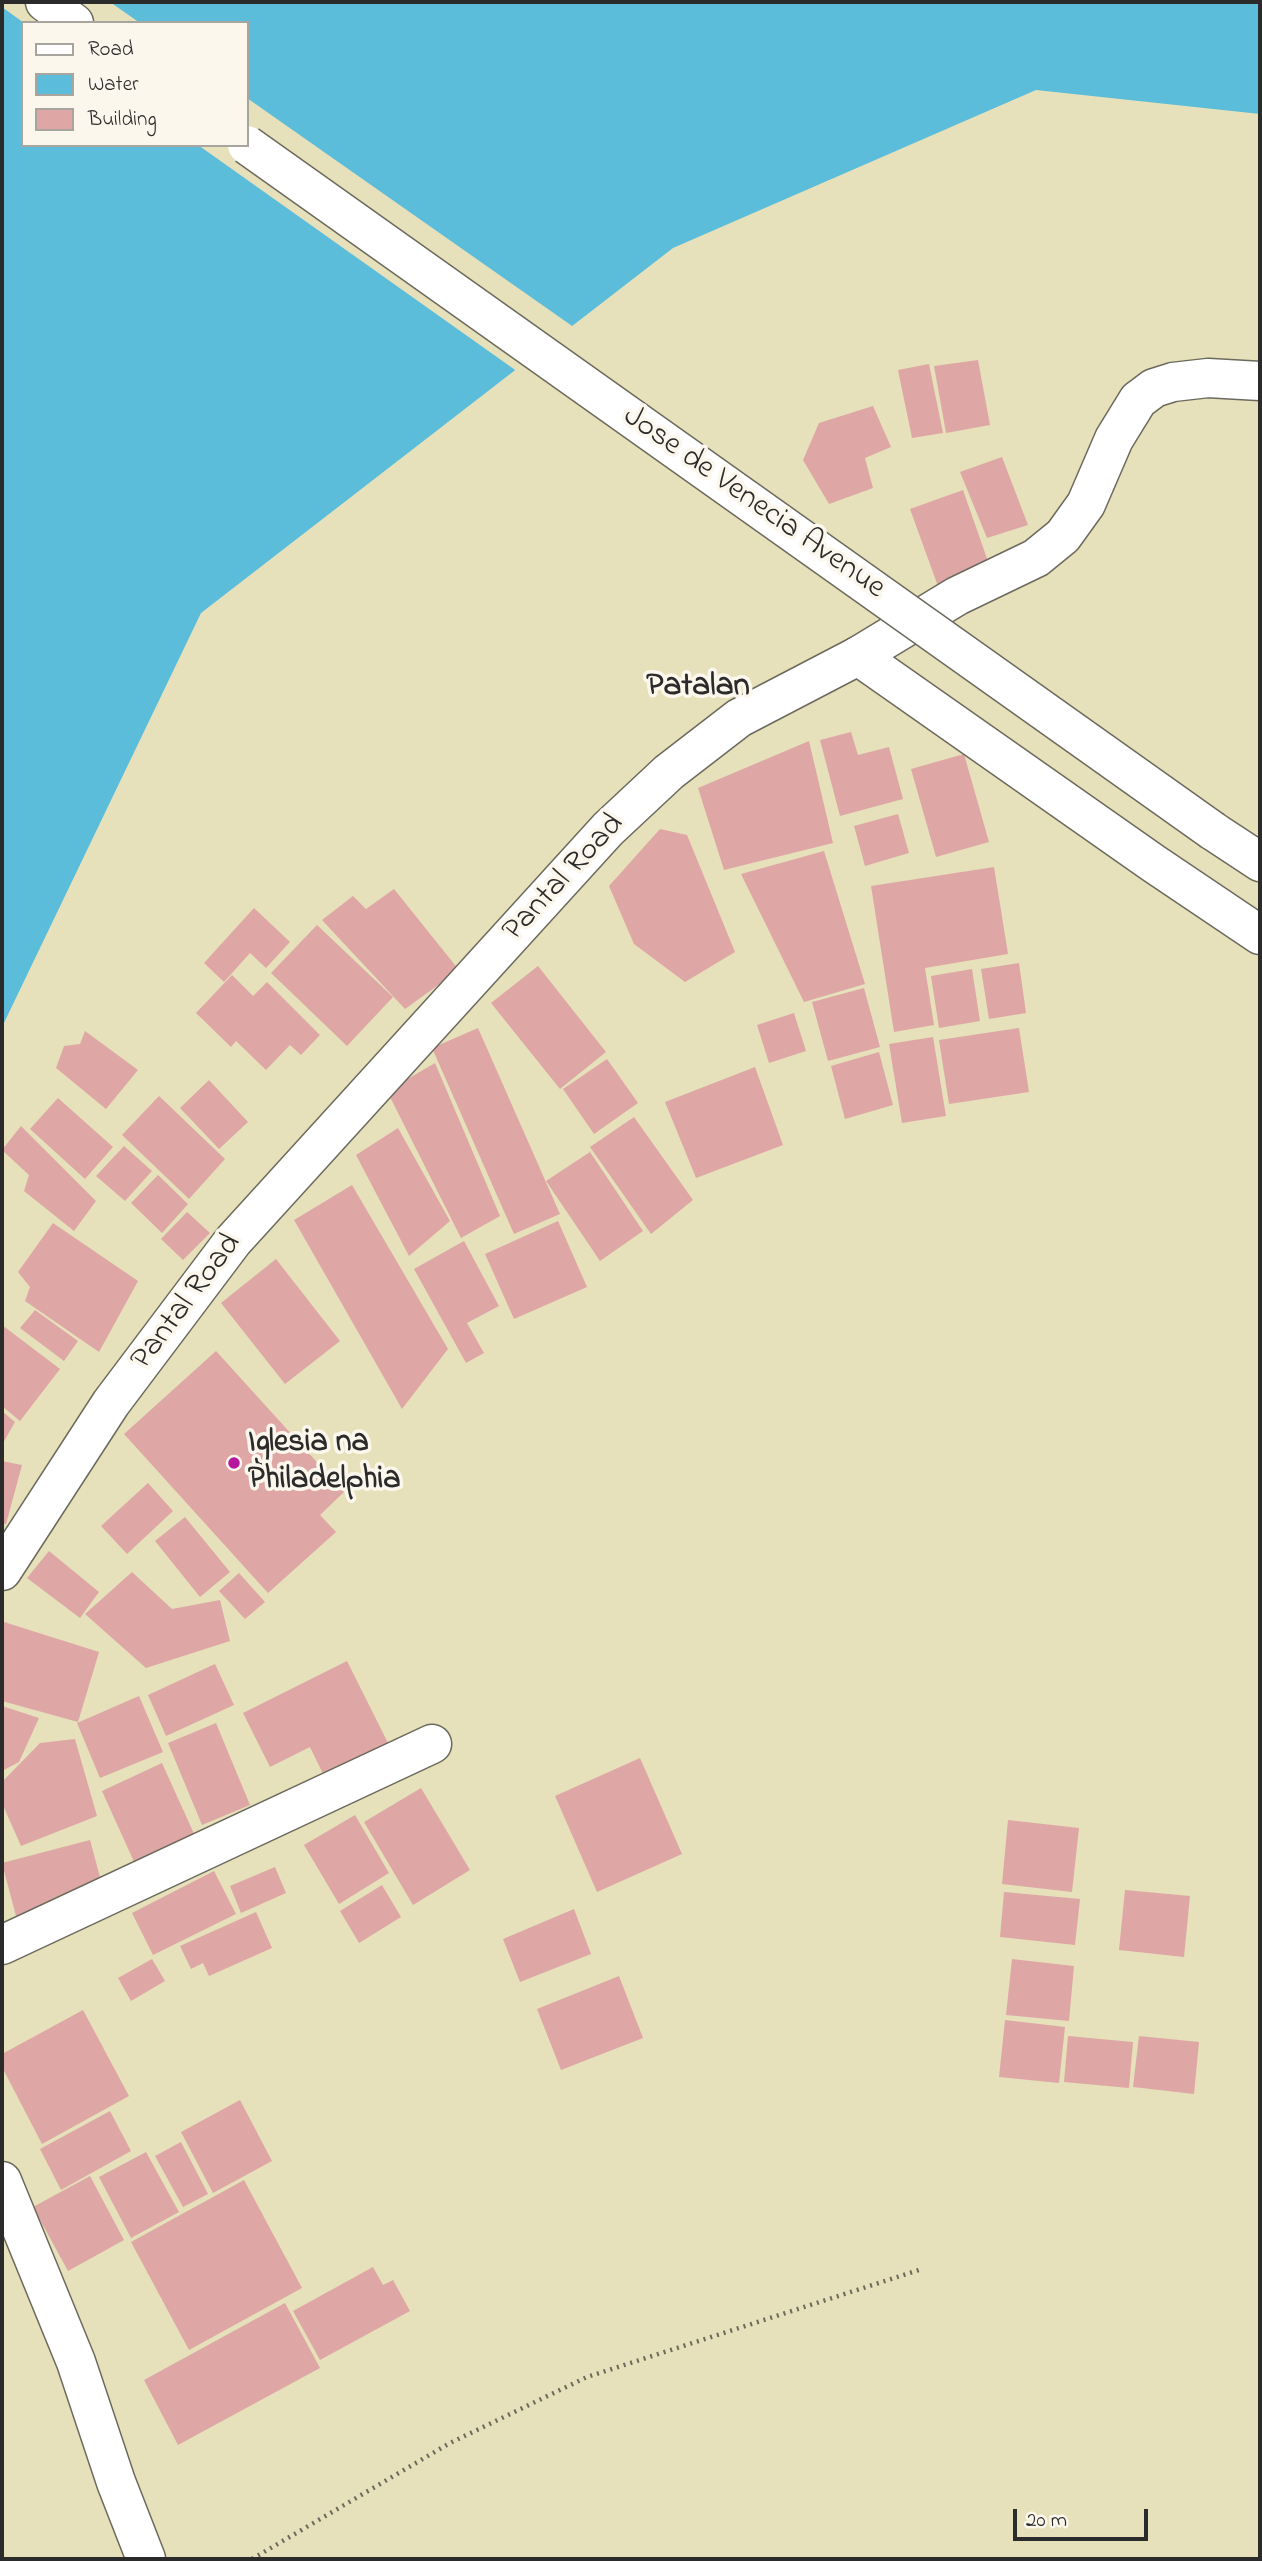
<!DOCTYPE html>
<html>
<head>
<meta charset="utf-8">
<style>
	body { margin:0 }
	#map { position:relative; width:1262px; height:2561px; overflow:hidden; background:#e6e0bb; font-family:"Indie Flower",sans-serif }
	canvas { display:block }
	.frame { position:absolute; inset:0; border:4px solid #2b2b2b; pointer-events:none }
	.legend { position:absolute; left:21px; top:21px; width:228px; height:126px; box-sizing:border-box; background:#fbf7ec; border:2px solid #a8a59f; margin:0; padding:9px 12px; list-style:none; font-size:21px; color:#2b2b2b }
	.legend li { display:flex; align-items:center; gap:14px; height:35px }
	.legend b { width:35px; border:2px solid #a8a59f }
	.scale { position:absolute; left:1013px; top:2509px; width:135px; height:32px; box-sizing:border-box; border:4px solid #2b2b2b; border-top:0; padding-left:9px; font-size:21px; line-height:24px; white-space:nowrap; color:#2b2b2b; -webkit-text-stroke:5px #fbf7ec; paint-order:stroke }
</style>
</head>
<body>
<div id="map">
<canvas width="1262" height="2561"></canvas>
<div class="frame"></div>
<ul class="legend">
<li><b style="height:9px;background:#fff"></b>Road</li>
<li><b style="height:19px;background:#5bbdd9"></b>Water</li>
<li><b style="height:19px;background:#dea7a5"></b>Building</li>
</ul>
<div class="scale">20 m</div>
</div>
<script>
const c = document.querySelector('canvas').getContext('2d');
c.lineJoin = 'round';
function fillPath(path, color) {
  c.fillStyle = color;
  c.fill(path, 'evenodd');
}
function shape(rows) {
  const path = new Path2D();
  for (const r of rows) {
    path.moveTo(r[0], r[1]);
    for (let i = 2; i < r.length; i += 2) path.lineTo(r[i], r[i + 1]);
  }
  return path;
}
function trace(path, color, width, dash) {
  c.strokeStyle = color;
  c.lineWidth = width;
  c.lineCap = dash ? 'butt' : 'round';
  c.setLineDash(dash || []);
  c.stroke(path);
}
function label(font, color, halo, rows, align = 'center') {
  c.font = font + ' "Indie Flower",sans-serif';
  c.lineWidth = 7;
  c.setLineDash([]);
  c.textBaseline = 'middle';
  c.strokeStyle = halo;
  c.fillStyle = color;
  for (const [text, x, y, turn = 0] of rows) {
    c.save();
    c.translate(x, y);
    c.rotate((+turn || 0) * Math.PI / 180);
    c.textAlign = isNaN(turn) ? turn : align;
    if (halo) c.strokeText(text, 0, 0);
    c.fillText(text, 0, 0);
    c.restore();
  }
}
fillPath(shape([
	[2,2,1260,2,1260,114,1036,90,673,248,201,613,2,1027],
	[23,23,247,23,247,145,23,145]
]), '#5bbdd9');
fillPath(shape([
	[2,2,110,2,140,23,24,23,2,7],
	[247,98,575,328,518,372,198,145,247,145]
]), '#e6e0bb');
fillPath(shape([
	[978,360,990,425,946,433,934,366],
	[929,364,943,433,912,438,898,370],
	[873,406,891,447,865,458,873,488,829,504,803,460,819,423],
	[1002,457,1028,525,987,538,960,472],
	[963,490,991,570,939,589,910,509],
	[851,732,858,755,889,747,903,799,840,816,820,740],
	[809,741,833,843,724,870,698,788],
	[964,754,989,842,936,857,911,769],
	[898,814,909,853,865,866,854,826],
	[660,829,687,835,735,952,685,982,634,944,609,886],
	[824,851,865,984,804,1002,741,874],
	[994,867,1008,954,925,968,934,1025,894,1032,871,886],
	[394,889,459,970,405,1009,322,920,353,896,366,909],
	[254,908,290,942,266,968,250,953,224,982,204,963],
	[317,925,393,997,347,1046,271,973],
	[1019,963,1026,1013,989,1019,981,969],
	[538,966,606,1052,560,1089,491,1003],
	[972,969,980,1021,939,1028,931,976],
	[232,975,253,996,267,982,320,1035,301,1055,290,1045,266,1070,236,1041,231,1047,196,1013],
	[864,988,880,1047,828,1061,812,1002],
	[794,1013,806,1051,769,1063,757,1025],
	[478,1028,560,1214,514,1234,432,1048],
	[1019,1028,1029,1092,949,1104,939,1040],
	[85,1031,138,1070,106,1109,56,1068,64,1046,80,1044],
	[933,1037,946,1116,902,1123,889,1044],
	[879,1052,893,1105,845,1119,831,1066],
	[607,1059,638,1103,594,1134,563,1089],
	[435,1063,500,1216,461,1238,387,1091],
	[755,1067,783,1145,696,1178,665,1102],
	[209,1080,248,1122,219,1149,180,1108],
	[159,1096,225,1159,189,1199,122,1135],
	[58,1098,113,1147,85,1179,30,1129],
	[634,1117,693,1200,651,1234,590,1147],
	[21,1126,96,1201,74,1231,24,1191,29,1175,2,1150],
	[398,1128,450,1221,409,1256,356,1155],
	[124,1146,152,1171,125,1201,96,1176],
	[590,1152,643,1231,600,1261,546,1181],
	[158,1175,188,1204,162,1233,131,1203],
	[352,1185,448,1349,402,1409,294,1220],
	[187,1212,210,1233,183,1260,161,1239],
	[558,1221,587,1287,514,1319,485,1254],
	[53,1223,138,1281,99,1352,25,1301,30,1287,18,1272],
	[464,1241,499,1306,467,1323,484,1353,466,1363,414,1269],
	[276,1259,340,1341,285,1384,221,1303],
	[35,1310,78,1341,64,1361,20,1328],
	[2,1325,60,1369,20,1421,2,1406],
	[216,1351,344,1492,320,1515,336,1532,268,1593,124,1434],
	[2,1411,15,1422,2,1445],
	[2,1461,22,1465,6,1524,2,1523],
	[148,1483,173,1511,127,1554,101,1526],
	[185,1517,230,1572,200,1597,155,1541],
	[49,1551,99,1592,80,1618,27,1578],
	[132,1572,172,1609,220,1600,230,1641,146,1668,85,1614],
	[239,1573,265,1602,245,1619,219,1591],
	[4,1622,99,1652,78,1722,2,1701,2,1629],
	[347,1661,390,1747,326,1780,310,1747,270,1767,243,1713],
	[215,1664,234,1705,166,1736,148,1695],
	[139,1696,163,1752,100,1778,77,1723],
	[2,1706,39,1718,19,1762,2,1771],
	[216,1723,250,1805,202,1825,168,1743],
	[75,1739,97,1816,21,1846,2,1803,2,1782,40,1743],
	[640,1758,682,1854,597,1892,555,1796],
	[162,1763,200,1847,140,1875,102,1791],
	[421,1788,470,1870,413,1905,364,1822],
	[355,1815,389,1873,339,1904,304,1845],
	[1008,1820,1079,1828,1072,1892,1002,1884],
	[90,1840,104,1892,16,1916,2,1863],
	[275,1867,286,1893,241,1913,230,1886],
	[214,1871,236,1914,153,1955,132,1913],
	[382,1885,401,1917,359,1943,340,1911],
	[1125,1890,1190,1896,1184,1957,1119,1950],
	[1004,1892,1080,1899,1075,1945,1000,1937],
	[574,1909,591,1954,520,1982,503,1939],
	[256,1912,272,1948,209,1976,203,1963,191,1969,180,1946],
	[152,1959,165,1981,131,2001,118,1978],
	[1012,1959,1074,1966,1069,2021,1006,2015],
	[619,1976,643,2038,561,2070,537,2009],
	[83,2010,129,2096,42,2144,2,2067,2,2054],
	[1005,2020,1065,2027,1059,2083,999,2077],
	[1068,2036,1133,2042,1129,2088,1064,2082],
	[1139,2036,1199,2042,1194,2094,1133,2087],
	[240,2100,272,2161,213,2193,181,2132],
	[110,2111,131,2151,61,2190,40,2149],
	[181,2142,208,2194,183,2207,155,2156],
	[146,2152,179,2212,131,2238,99,2177],
	[90,2176,124,2240,68,2271,33,2207],
	[244,2180,302,2288,189,2350,131,2242],
	[373,2267,383,2285,393,2280,410,2311,320,2360,293,2311],
	[285,2303,320,2368,178,2445,144,2380]
]), '#dea7a5');
const street = shape([
	[858,656,957,596,1036,558,1063,536,1086,504,1114,439,1138,400,1154,388,1173,382,1208,378,1260,381],
	[2,1945,432,1744],
	[2,2181,76,2362,116,2482,146,2559]
]);
const secondary = shape([
	[2,1571,111,1403,233,1241,608,829,669,772,739,718,858,656]
]);
const highway = shape([
	[45,2,74,23],
	[858,656,1153,863,1260,935],
	[1213,831,1260,862]
]);
trace(street, '#6c6a5d', 41);
trace(secondary, '#6c6a5d', 41);
trace(highway, '#6c6a5d', 41);
trace(shape([
	[252,2559,450,2443,587,2377,919,2270]
]), '#6c6a5d', 4.5, [2, 5]);
trace(street, '#fff', 38);
trace(secondary, '#fff', 38);
trace(highway, '#fff', 38);
const highwayBridge = shape([
	[247,145,1213,831]
]);
trace(highwayBridge, '#6c6a5d', 41, []);
trace(highwayBridge, '#fff', 38);
for (const [x, y, r, color] of [
	[234,1463,7,"#b5179e"]
]) {
  const dot = new Path2D();
  dot.arc(x, y, r, 0, 2 * Math.PI);
  c.fillStyle = color;
  c.fill(dot);
  trace(dot, '#fbf7ec', 2.5);
}
label('32px', '#2b2b2b', '#fbf7ec', [
	["Jose de Venecia Avenue",753,504,35],
	["Pantal Road",565,879,-47],
	["Pantal Road",188,1303,-53]
]);
label('bold 32px', '#2b2b2b', '#fbf7ec', [
	["Iglesia na",248,1445],
	["Philadelphia",248,1482]
], 'left');
label('bold 33px', '#2b2b2b', '#fbf7ec', [
	["Patalan",698,689]
]);
</script>
</body>
</html>
